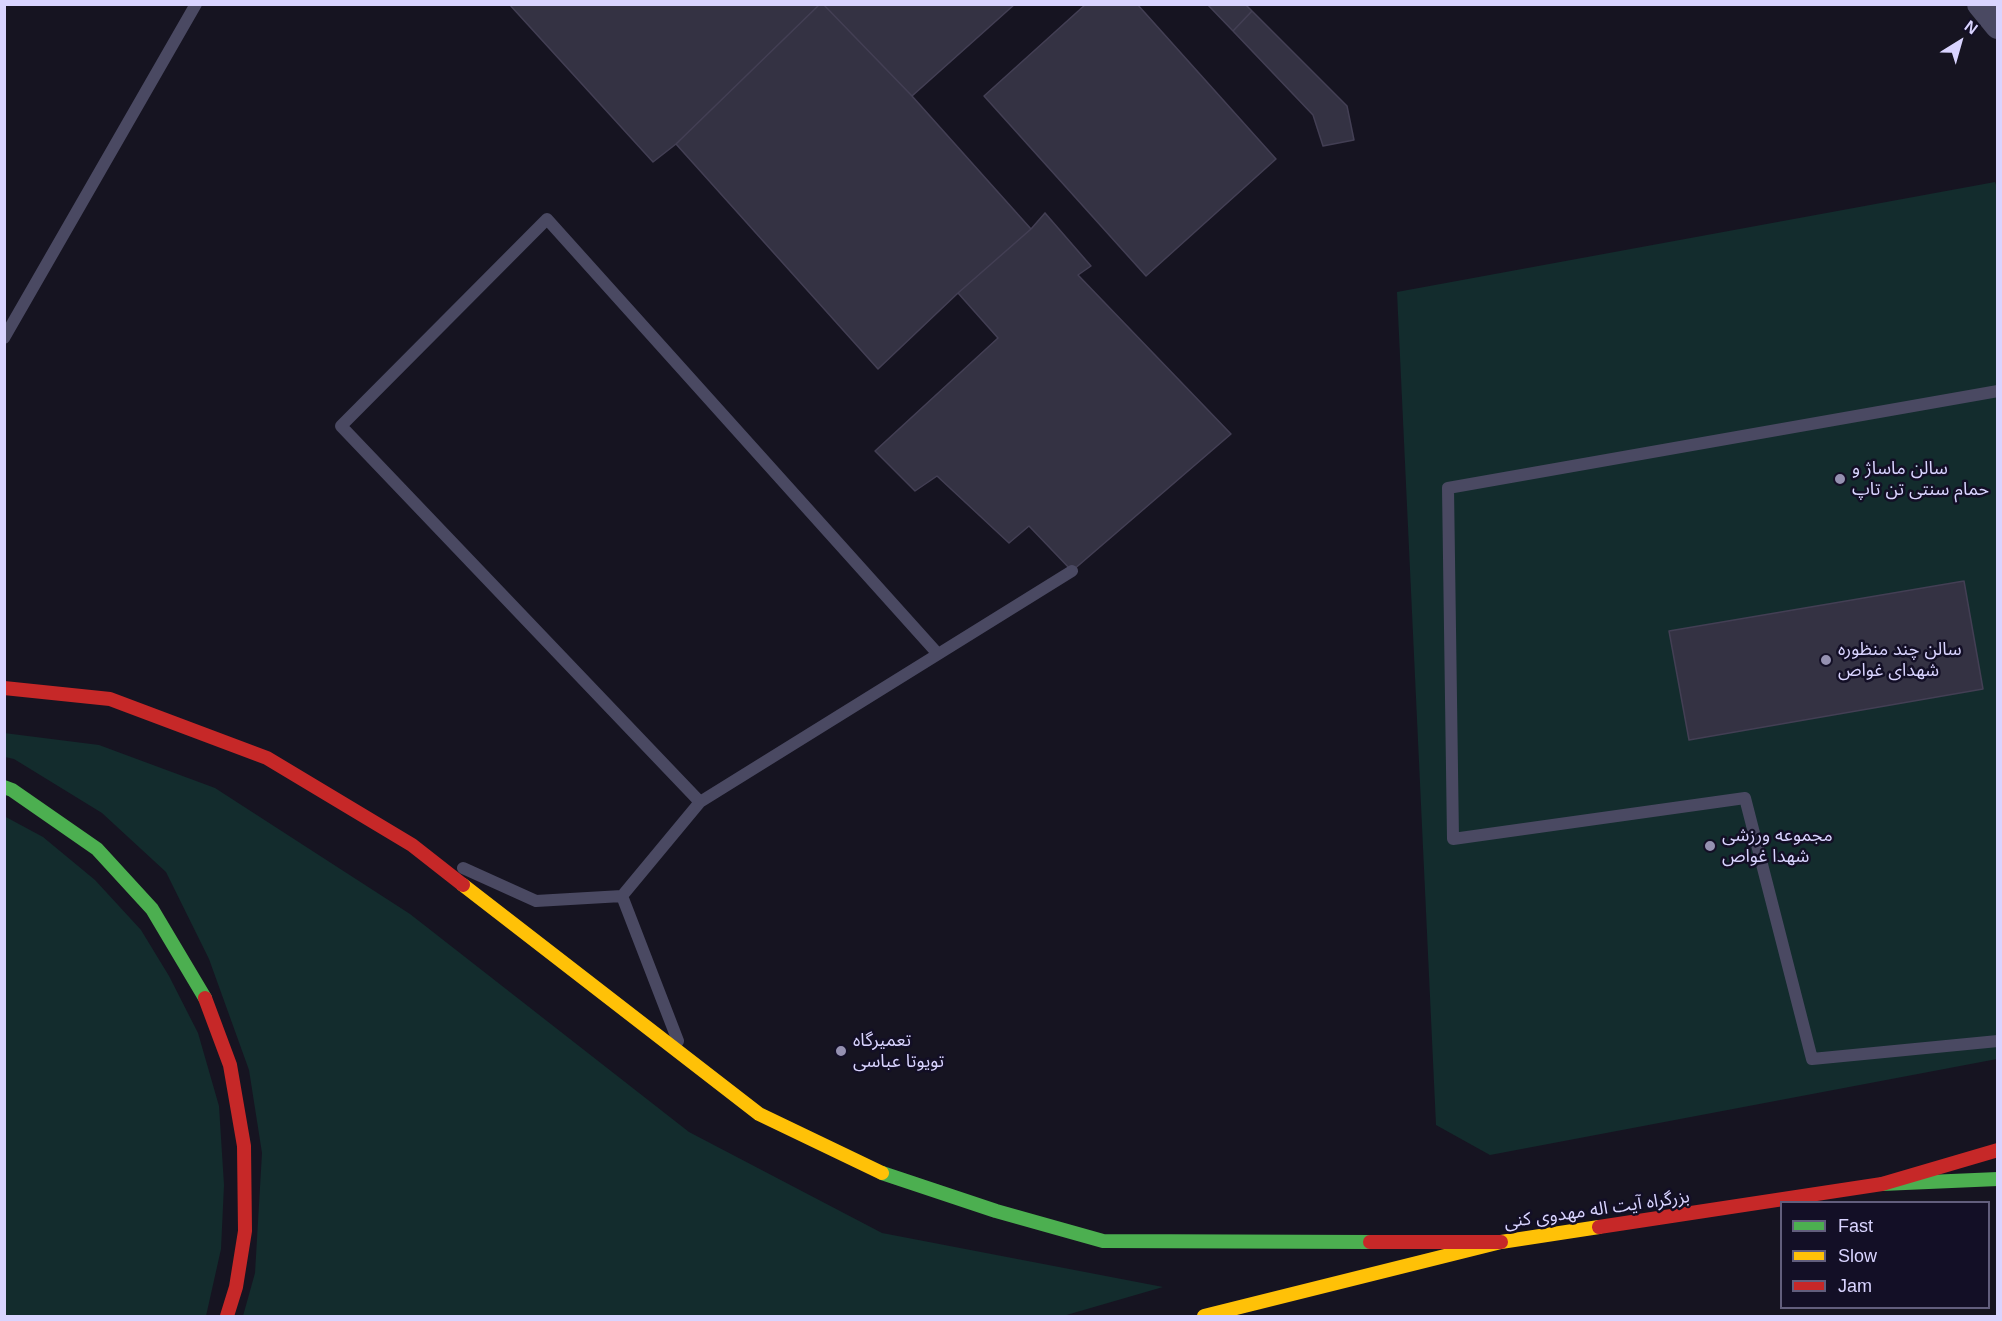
<!DOCTYPE html>
<html>
<head>
<meta charset="utf-8">
<style>
	body { margin:0 }
	#map { position:relative; width:2002px; height:1321px; overflow:hidden; background:#161421; font-family:Helvetica,sans-serif }
	canvas { display:block }
	.frame { position:absolute; inset:0; border:6px solid #d9d4ff; pointer-events:none }
	.legend { position:absolute; left:1780px; top:1201px; width:210px; height:108px; box-sizing:border-box; background:#130f26; border:2px solid #625e7d; margin:0; padding:8px 10px; list-style:none; font-size:18px; color:#d9d4ff }
	.legend li { display:flex; align-items:center; gap:12px; height:30px }
	.legend b { width:30px; border:2px solid #625e7d }
	.north { position:absolute; left:1930px; top:12px; width:60px; height:60px; -webkit-text-stroke:4px #130f26; paint-order:stroke; rotate:37deg; font-size:16px; font-weight:700; line-height:24px; text-align:center; color:#d9d4ff }
	.north::after { content:''; display:block; margin:auto; width:21px; height:27px; background:#d9d4ff; clip-path:polygon(50% 0,100% 100%,50% 72%,0 100%) }
</style>
</head>
<body>
<div id="map">
<canvas width="2002" height="1321"></canvas>
<div class="frame"></div>
<ul class="legend">
<li><b style="height:8px;background:#4caf50"></b>Fast</li>
<li><b style="height:8px;background:#ffc107"></b>Slow</li>
<li><b style="height:8px;background:#c62828"></b>Jam</li>
</ul>
<div class="north">N</div>
</div>
<script>
const c = document.querySelector('canvas').getContext('2d');
c.lineJoin = 'round';
function fillPath(path, color) {
  c.fillStyle = color;
  c.fill(path, 'evenodd');
}
function shape(rows) {
  const path = new Path2D();
  for (const r of rows) {
    path.moveTo(r[0], r[1]);
    for (let i = 2; i < r.length; i += 2) path.lineTo(r[i], r[i + 1]);
  }
  return path;
}
function trace(path, color, width, dash) {
  c.strokeStyle = color;
  c.lineWidth = width;
  c.lineCap = dash ? 'butt' : 'round';
  c.setLineDash(dash || []);
  c.stroke(path);
}
function label(font, color, halo, rows, align = 'center') {
  c.font = font + ' Helvetica,"Noto Sans Arabic",sans-serif';
  c.lineWidth = 5;
  c.setLineDash([]);
  c.textBaseline = 'middle';
  c.strokeStyle = halo;
  c.fillStyle = color;
  for (const [text, x, y, turn = 0] of rows) {
    c.save();
    c.translate(x, y);
    c.rotate((+turn || 0) * Math.PI / 180);
    c.textAlign = isNaN(turn) ? turn : align;
    if (halo) c.strokeText(text, 0, 0);
    c.fillText(text, 0, 0);
    c.restore();
  }
}
fillPath(shape([
	[1995,182,1998,190,1997,1059,1490,1155,1436,1125,1397,292],
	[4,733,99,745,215,788,410,914,689,1132,882,1233,1163,1287,1063,1316,243,1316,255,1273,262,1153,249,1070,209,959,166,872,102,813,14,759,5,757],
	[4,816,43,837,95,880,141,930,169,976,198,1033,219,1106,224,1185,221,1249,206,1316,5,1316]
]), '#132c2d');
const building = shape([
	[509,4,820,4,676,144,653,162,509,4],
	[820,4,823,4,912,96,1031,229,958,293,878,369,676,144,820,4],
	[823,4,1015,4,912,96,823,4],
	[1086,4,1137,4,1276,159,1146,276,984,96,1086,4],
	[1207,4,1245,4,1252,11,1233,31,1207,4],
	[1252,11,1347,106,1354,140,1323,146,1313,115,1233,31,1252,11],
	[1045,213,1091,266,1078,275,1231,434,1072,571,1029,526,1009,543,937,476,915,491,875,451,998,338,958,293,1031,229,1045,213],
	[1964,581,1983,689,1689,740,1669,631,1964,581]
]);
fillPath(building, '#343243');
trace(building, '#433f54', 1.5);
trace(shape([
	[4,338,196,4],
	[1998,391,1448,488,1453,839,1745,798,1812,1059,1998,1041],
	[700,802,341,426,547,219,938,654],
	[463,868,536,901,622,896],
	[678,1041,622,896,700,802,1072,571]
]), '#4a4962', 12);
trace(shape([
	[1980,4,1998,26]
]), '#4a4962', 26);
trace(shape([
	[4,787,12,790,97,849,152,909,205,998],
	[882,1173,996,1211,1103,1241,1370,1242],
	[1882,1184,1998,1179]
]), '#4caf50', 14);
trace(shape([
	[463,885,759,1114,882,1173],
	[1204,1316,1501,1242,1599,1227]
]), '#ffc107', 14);
trace(shape([
	[4,688,110,699,267,758,412,845,463,885],
	[205,998,230,1065,244,1146,245,1231,236,1287,227,1316],
	[1599,1227,1882,1184,1998,1150],
	[1370,1242,1501,1242]
]), '#c62828', 14);
for (const [x, y, r, color] of [
	[1840,479,6,"#9591b1"],
	[1826,660,6,"#9591b1"],
	[1710,846,6,"#9591b1"],
	[841,1051,6,"#9591b1"]
]) {
  const dot = new Path2D();
  dot.arc(x, y, r, 0, 2 * Math.PI);
  c.fillStyle = color;
  c.fill(dot);
  trace(dot, '#130f26', 2);
}
label('18px', '#d9d4ff', '#130f26', [
	["سالن ماساژ و",1852,469],
	["حمام سنتی تن تاپ",1852,490],
	["سالن چند منظوره",1838,650],
	["شهدای غواص",1838,671],
	["مجموعه ورزشی",1722,836],
	["شهدا غواص",1722,857],
	["تعمیرگاه",853,1041],
	["تویوتا عباسی",853,1062]
], 'left');
label('18px', '#d9d4ff', '#130f26', [
	["بزرگراه آیت اله مهدوی کنی",1597,1210,-8]
]);
</script>
</body>
</html>
